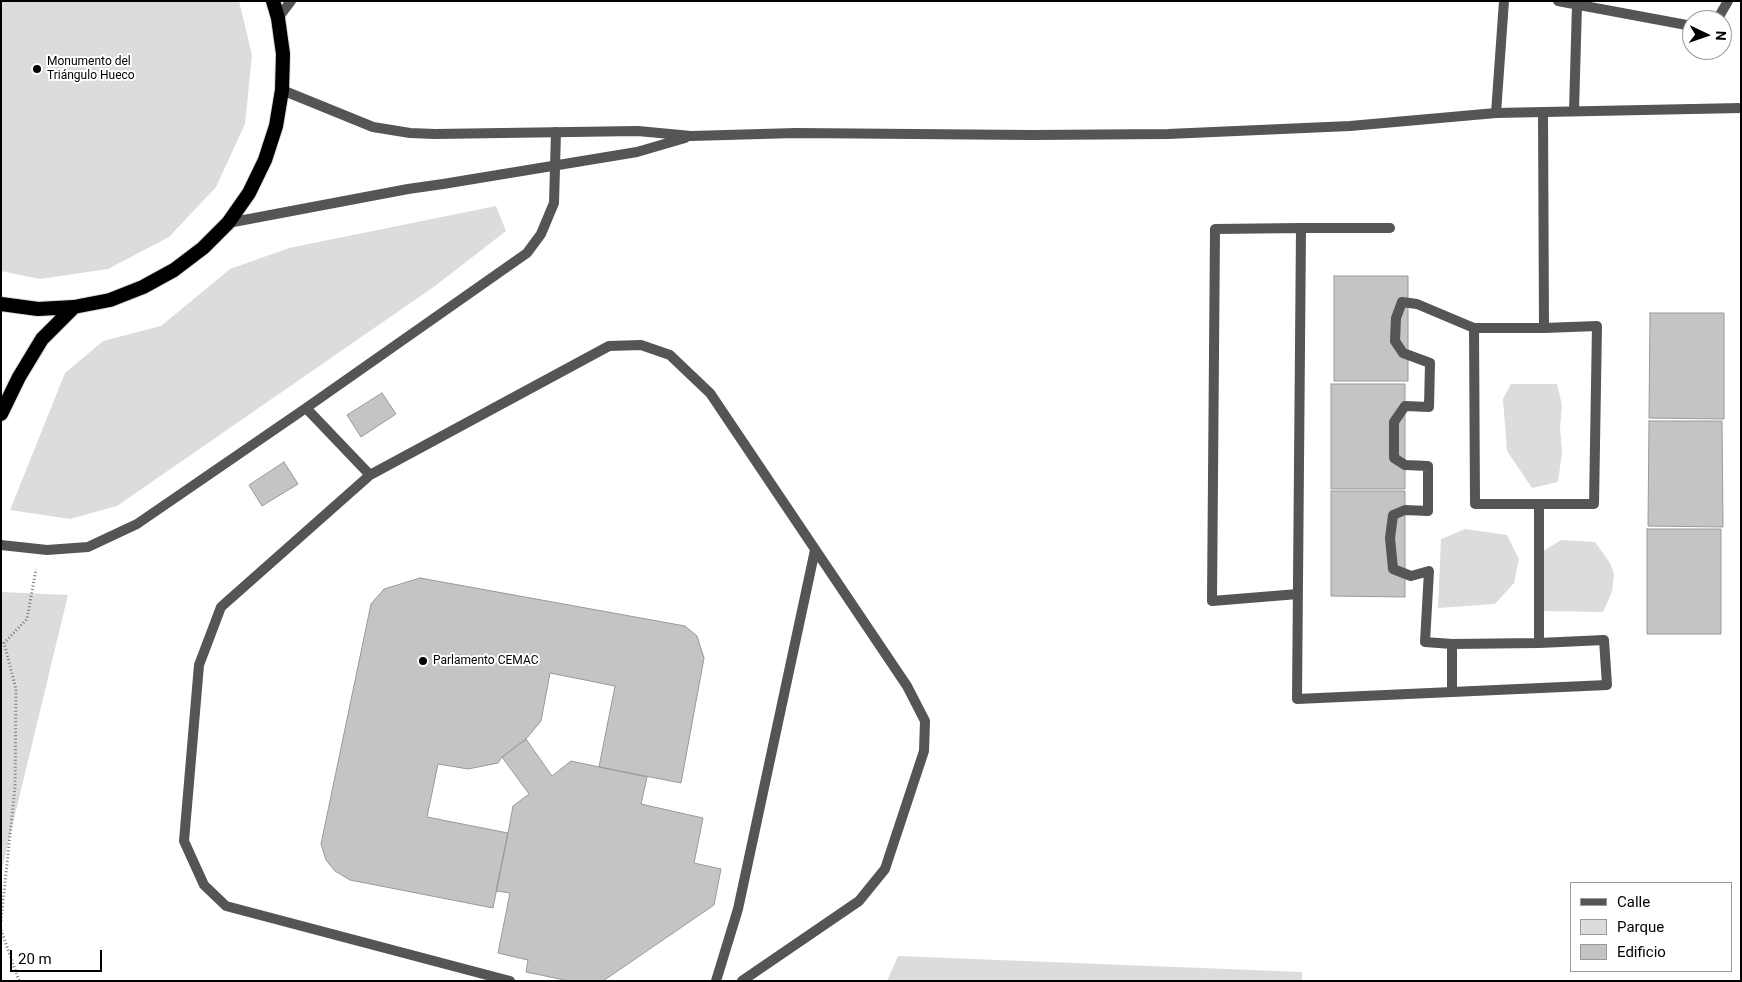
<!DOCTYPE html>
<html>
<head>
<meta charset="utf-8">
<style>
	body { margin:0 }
	#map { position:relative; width:1742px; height:982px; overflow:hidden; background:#fff; font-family:Roboto,sans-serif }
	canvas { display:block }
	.frame { position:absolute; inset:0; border:2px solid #000; pointer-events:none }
	.legend { position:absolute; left:1570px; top:882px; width:162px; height:90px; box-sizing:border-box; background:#fff; border:1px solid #999; margin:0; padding:6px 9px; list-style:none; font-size:15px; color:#000 }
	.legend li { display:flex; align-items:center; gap:10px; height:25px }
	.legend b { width:25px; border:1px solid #999 }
	.north { position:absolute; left:1682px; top:10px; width:50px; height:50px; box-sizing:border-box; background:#fff; border:1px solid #999; border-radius:50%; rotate:93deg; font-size:14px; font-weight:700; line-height:20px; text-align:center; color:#000 }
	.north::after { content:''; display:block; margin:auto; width:18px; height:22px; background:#000; clip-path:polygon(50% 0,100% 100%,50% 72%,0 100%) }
	.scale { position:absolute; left:10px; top:950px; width:92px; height:22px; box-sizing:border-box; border:2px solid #000; border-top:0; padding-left:6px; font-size:15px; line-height:18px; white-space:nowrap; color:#000; -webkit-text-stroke:4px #fff; paint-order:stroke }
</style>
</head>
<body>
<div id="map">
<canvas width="1742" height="982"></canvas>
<div class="frame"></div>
<ul class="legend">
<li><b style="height:6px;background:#555"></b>Calle</li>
<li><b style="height:14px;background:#dcdcdc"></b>Parque</li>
<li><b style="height:14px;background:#c4c4c4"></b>Edificio</li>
</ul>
<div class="north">N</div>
<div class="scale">20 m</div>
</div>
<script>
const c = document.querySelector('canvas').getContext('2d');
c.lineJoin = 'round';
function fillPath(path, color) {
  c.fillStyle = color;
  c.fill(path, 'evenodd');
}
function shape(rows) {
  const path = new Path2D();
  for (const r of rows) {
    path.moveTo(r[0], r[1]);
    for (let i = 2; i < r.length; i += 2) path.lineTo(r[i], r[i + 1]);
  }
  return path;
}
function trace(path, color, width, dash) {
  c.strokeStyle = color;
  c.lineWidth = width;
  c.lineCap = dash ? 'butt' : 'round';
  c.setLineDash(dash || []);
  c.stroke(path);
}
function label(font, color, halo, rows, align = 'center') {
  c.font = font + ' Roboto,sans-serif';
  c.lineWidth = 4;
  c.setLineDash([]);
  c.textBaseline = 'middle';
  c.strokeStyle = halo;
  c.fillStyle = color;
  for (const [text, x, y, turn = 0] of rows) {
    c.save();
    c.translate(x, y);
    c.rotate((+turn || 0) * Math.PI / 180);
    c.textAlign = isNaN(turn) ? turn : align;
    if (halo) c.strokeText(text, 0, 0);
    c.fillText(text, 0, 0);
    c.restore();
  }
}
fillPath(shape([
	[1,1,239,1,252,55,245,124,216,187,169,237,108,269,40,279,1,271],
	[496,206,506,231,435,286,117,506,70,519,10,510,65,373,103,341,161,326,230,269,289,248],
	[1511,384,1557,384,1562,405,1560,428,1562,453,1558,482,1532,488,1507,451,1503,399],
	[1465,529,1507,535,1519,559,1514,583,1495,604,1438,608,1441,539],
	[1561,540,1595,542,1610,563,1614,574,1612,592,1603,612,1542,611,1542,552],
	[1,592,68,595,1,873],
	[898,956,1302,972,1302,981,887,981]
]), '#dcdcdc');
const building = shape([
	[1334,276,1408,276,1408,381,1334,381,1334,276],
	[1650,313,1724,313,1724,419,1649,418,1650,313],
	[1331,384,1405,384,1405,489,1331,489,1331,384],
	[382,393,396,414,361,437,347,415,382,393],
	[1649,421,1722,421,1723,527,1648,526,1649,421],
	[284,462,298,484,262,506,249,485,284,462],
	[1331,491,1405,491,1405,597,1331,596,1331,491],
	[1647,529,1721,529,1721,634,1647,634,1647,529],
	[420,578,685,626,697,636,704,658,681,783,599,767,615,686,550,673,541,721,526,739,502,757,498,763,468,769,438,764,427,817,508,833,493,908,350,880,335,871,326,860,321,844,371,604,384,589,420,578],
	[526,739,552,776,571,761,647,777,641,804,703,818,694,863,721,869,714,905,603,981,569,981,526,972,528,960,498,953,510,893,496,891,508,833,513,806,529,794,502,757,526,739]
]);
fillPath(building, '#c4c4c4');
trace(building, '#999', 1);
const trunk = shape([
	[1,304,38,309,74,307,110,300,143,287,174,270,203,248,228,223,249,193,265,160,276,126,282,90,283,54,278,18,273,1],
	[1,414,19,377,42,339,74,307]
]);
trace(trunk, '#dbdbdb', 16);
trace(shape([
	[1,921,15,787,16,689,4,643,27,619,36,569],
	[1,930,19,981]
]), '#777', 3, [1, 2.5]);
trace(shape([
	[1558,1,1692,26],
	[1717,20,1728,1],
	[1574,111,1577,5],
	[1496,113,1504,1],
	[306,408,370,475,609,346,641,345,670,355,710,393,907,686,925,721,924,751,885,869,859,901,742,981],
	[370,475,221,607,199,665,184,841,204,885,226,906,510,981],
	[1,545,47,550,88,547,137,524,306,408,527,253,541,234,554,203,556,132],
	[716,981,738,909,815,550]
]), '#555', 10);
trace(shape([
	[1390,228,1301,228,1297,699,1607,685,1604,640,1539,643],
	[1539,504,1594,504,1597,326,1544,328],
	[1298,594,1212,601,1215,229,1301,228],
	[1452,644,1425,642,1429,571,1411,576,1393,569,1390,538,1393,515,1405,510,1428,511,1428,466,1405,465,1394,458,1394,422,1405,406,1429,407,1430,363,1403,353,1395,341,1396,318,1402,302,1417,304,1474,328],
	[1452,692,1452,644,1539,643,1539,504,1475,504,1474,328,1544,328,1543,112]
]), '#555', 10);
trace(shape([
	[278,18,291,1],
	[282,90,373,127,410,133,435,134,638,131,691,136,796,133,1032,135,1168,134,1350,126,1496,113,1741,108],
	[228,223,408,189,443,184,637,152,685,138]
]), '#555', 10);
trace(trunk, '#000', 14);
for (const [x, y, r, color] of [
	[37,69,5,"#000"],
	[423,661,5,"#000"]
]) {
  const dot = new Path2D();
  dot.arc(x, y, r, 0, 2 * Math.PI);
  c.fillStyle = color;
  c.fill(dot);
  trace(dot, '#fff', 2);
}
label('12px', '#000', '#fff', [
	["Monumento del",47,62],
	["Triángulo Hueco",47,76],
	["Parlamento CEMAC",433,661]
], 'left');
</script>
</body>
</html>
